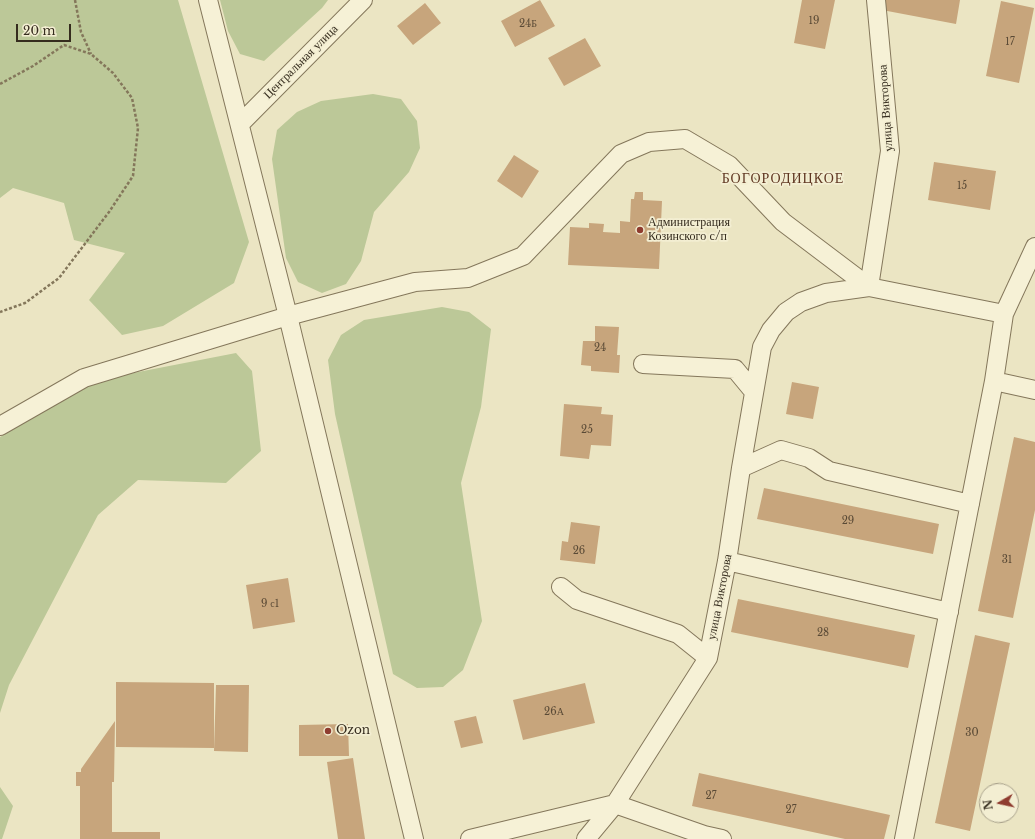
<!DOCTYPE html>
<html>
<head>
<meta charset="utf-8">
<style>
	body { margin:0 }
	#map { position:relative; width:1035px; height:839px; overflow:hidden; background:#ebe5c3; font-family:"Libre Baskerville",serif }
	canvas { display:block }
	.north { position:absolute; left:979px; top:783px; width:40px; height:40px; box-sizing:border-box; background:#f3eed2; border:1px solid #a7a08a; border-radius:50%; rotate:261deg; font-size:11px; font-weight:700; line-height:16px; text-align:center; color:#352c1e }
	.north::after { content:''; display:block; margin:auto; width:14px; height:18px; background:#8f3c2f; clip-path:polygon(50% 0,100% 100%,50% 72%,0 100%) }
	.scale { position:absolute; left:16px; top:24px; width:55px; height:18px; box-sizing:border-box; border:2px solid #352c1e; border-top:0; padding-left:5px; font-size:12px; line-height:14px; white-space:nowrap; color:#352c1e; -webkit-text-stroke:3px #f3eed2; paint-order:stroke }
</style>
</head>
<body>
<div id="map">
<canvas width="1035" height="839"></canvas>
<div class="north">N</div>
<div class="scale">20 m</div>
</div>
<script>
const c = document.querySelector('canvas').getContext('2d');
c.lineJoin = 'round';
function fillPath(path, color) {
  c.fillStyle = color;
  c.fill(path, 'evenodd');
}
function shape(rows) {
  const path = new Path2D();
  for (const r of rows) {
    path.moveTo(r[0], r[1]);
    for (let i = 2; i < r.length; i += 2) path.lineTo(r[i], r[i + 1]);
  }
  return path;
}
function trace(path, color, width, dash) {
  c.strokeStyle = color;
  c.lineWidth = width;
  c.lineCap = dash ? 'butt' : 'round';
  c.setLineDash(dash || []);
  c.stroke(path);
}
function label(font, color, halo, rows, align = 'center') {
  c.font = font + ' "Libre Baskerville",serif';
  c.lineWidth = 3.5;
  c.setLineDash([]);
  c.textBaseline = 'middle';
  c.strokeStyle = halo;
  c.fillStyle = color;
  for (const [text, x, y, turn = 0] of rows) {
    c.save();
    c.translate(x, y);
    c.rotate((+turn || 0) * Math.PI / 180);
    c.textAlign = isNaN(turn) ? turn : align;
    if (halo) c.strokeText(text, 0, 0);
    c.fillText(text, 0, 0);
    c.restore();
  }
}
fillPath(shape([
	[0,0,178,0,249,242,234,283,163,326,122,335,89,300,125,253,74,240,64,203,13,188,0,198],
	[220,0,328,0,322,8,264,61,240,54,228,31],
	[373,94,401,99,417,121,420,148,409,172,374,212,361,261,346,284,322,293,298,282,286,258,272,159,277,130,297,112,321,101],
	[442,307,469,312,491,329,481,407,461,483,482,621,463,670,443,687,417,688,393,674,335,414,328,360,341,335,364,320],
	[236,353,252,371,261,451,226,483,138,480,98,515,9,685,0,713,0,437,97,380],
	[0,787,13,806,2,839,0,839]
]), '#bcc898');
fillPath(shape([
	[540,0,555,26,515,47,501,21],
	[802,0,835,0,825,49,794,43],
	[883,0,960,0,956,24,882,10],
	[1001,1,1034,8,1019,83,986,76],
	[425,3,441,23,413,45,397,26],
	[585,38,601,66,564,86,548,58],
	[514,155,539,171,522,198,497,181],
	[934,162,996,171,990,210,928,200],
	[635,192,643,192,643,200,662,201,659,269,568,265,570,227,589,228,589,223,604,224,603,232,620,233,620,221,630,222,631,199,634,199],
	[595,326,619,327,617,355,620,355,619,373,591,371,591,366,581,365,583,341,595,341],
	[792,382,819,387,813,419,786,414],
	[564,404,602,407,601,414,613,415,611,446,591,445,589,459,560,456],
	[1014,437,1035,442,1035,510,1013,618,978,611],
	[764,488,939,524,933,554,757,519],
	[571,522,600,526,595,564,560,560,562,541,568,542],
	[288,578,295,622,253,629,246,585],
	[738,599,915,635,908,668,731,632],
	[975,635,1010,643,970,831,935,823],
	[116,682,214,683,214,748,116,747],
	[585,683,595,723,523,740,513,700],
	[216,685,249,685,248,752,214,751],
	[476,716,483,743,461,748,454,721],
	[115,721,114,782,112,782,112,832,160,832,160,839,80,839,80,786,76,786,76,772,81,772,81,769],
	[348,724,349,756,299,756,299,725],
	[353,758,365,839,338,839,327,762],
	[699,773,890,815,884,839,845,839,692,806]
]), '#c7a57c');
const minor = shape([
	[208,0,288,316,414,839],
	[240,124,363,0],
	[643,364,735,369,754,392],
	[994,381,1035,390],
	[0,426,84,378,288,316,415,282,468,278,523,256,621,154,649,142,685,139,729,165,783,222,869,287,890,151,876,0],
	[741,468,781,450,809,458,829,471,970,504],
	[727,561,949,612],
	[561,587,577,600,678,634,708,658],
	[470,839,615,804,708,658,727,561,741,468,762,347,771,330,786,312,801,302,826,293,869,287,1004,314,1035,247],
	[586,839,615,804,704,835,722,839],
	[904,839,994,381,1004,314]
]);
trace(minor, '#84775b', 20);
trace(shape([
	[75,0,81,32,91,54],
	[0,84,33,66,64,45,91,54,113,73,132,98,138,128,133,176,109,212,59,278,25,303,0,312]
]), '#84775b', 2.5, [3, 2]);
trace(minor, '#f6f1d6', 18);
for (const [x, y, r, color] of [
	[640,230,4,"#8f3c2f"],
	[328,731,4,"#8f3c2f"]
]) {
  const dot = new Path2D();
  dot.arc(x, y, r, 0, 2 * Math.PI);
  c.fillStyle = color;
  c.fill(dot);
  trace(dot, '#f3eed2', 1.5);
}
label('10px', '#5a4a36', null, [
	["19",814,21],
	["24Б",528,24],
	["17",1010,42],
	["15",962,186],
	["24",600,348],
	["25",587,430],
	["29",848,521],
	["26",579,551],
	["31",1007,560],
	["9 с1",270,604],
	["28",823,633],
	["26А",554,712],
	["30",972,733],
	["27",711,796],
	["27",791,810]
]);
label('12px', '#352c1e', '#f3eed2', [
	["Центральная улица",301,62,-45],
	["улица Викторова",886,108,-94],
	["улица Викторова",720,597,-79]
]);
label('12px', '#352c1e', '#f3eed2', [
	["Администрация",648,223],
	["Козинского с/п",648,237],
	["Ozon",336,731]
], 'left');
c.letterSpacing = '1px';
label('14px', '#5f3621', '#f3eed2', [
	["БОГОРОДИЦКОЕ",783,179]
]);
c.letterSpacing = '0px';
</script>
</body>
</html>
